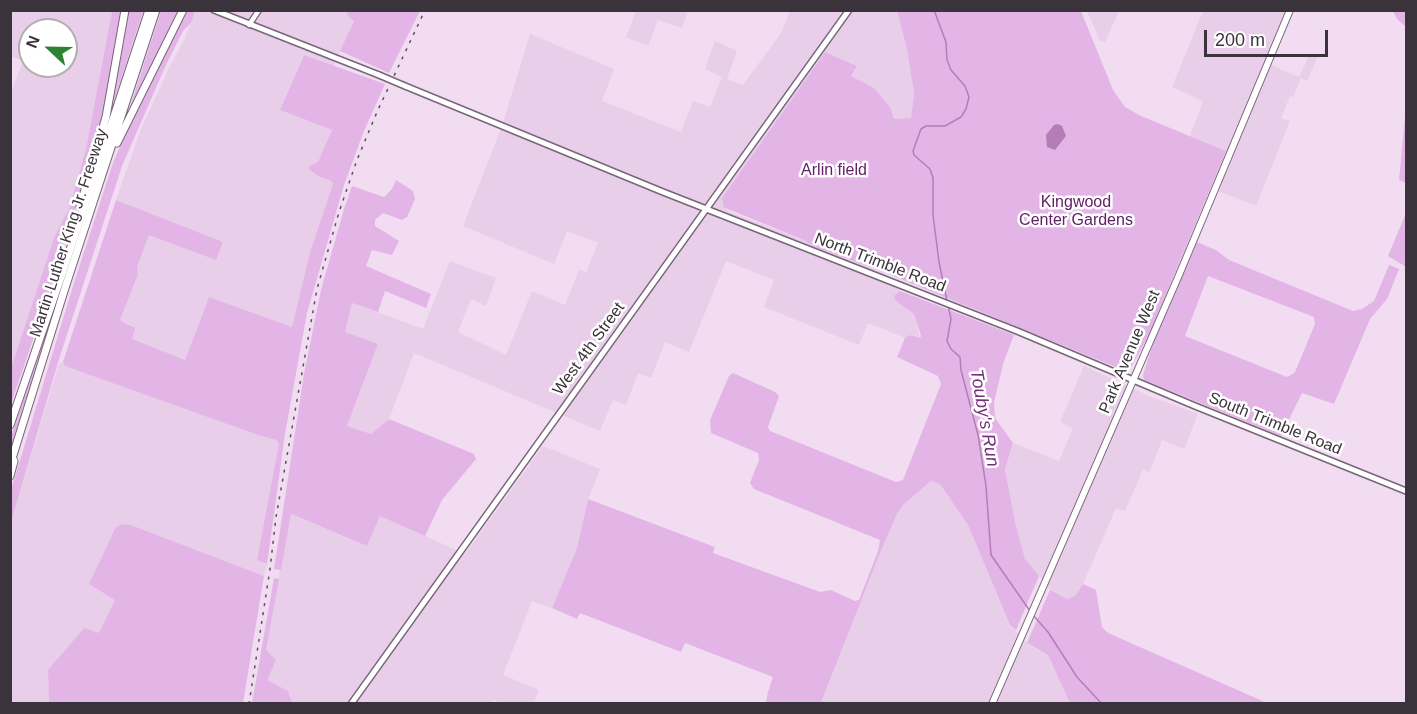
<!DOCTYPE html>
<html>
<head>
<meta charset="utf-8">
<style>
	body { margin:0 }
	#map { position:relative; width:1417px; height:714px; overflow:hidden; background:#f1dcf2; font-family:Arial,sans-serif }
	canvas { display:block }
	.frame { position:absolute; inset:0; border:12px solid #3b333b; pointer-events:none }
	.north { position:absolute; left:18px; top:18px; width:60px; height:60px; box-sizing:border-box; background:#fff; border:2px solid #b1adb1; border-radius:50%; rotate:292deg; font-size:16px; font-weight:700; line-height:24px; text-align:center; color:#3b333b }
	.north::after { content:''; display:block; margin:auto; width:21px; height:27px; background:#2c8433; clip-path:polygon(50% 0,100% 100%,50% 72%,0 100%) }
	.scale { position:absolute; left:1204px; top:30px; width:124px; height:27px; box-sizing:border-box; border:3px solid #3b333b; border-top:0; padding-left:8px; font-size:18px; line-height:21px; white-space:nowrap; color:#3b333b; -webkit-text-stroke:4px #fff; paint-order:stroke }
</style>
</head>
<body>
<div id="map">
<canvas width="1417" height="714"></canvas>
<div class="frame"></div>
<div class="north">N</div>
<div class="scale">200 m</div>
</div>
<script>
const c = document.querySelector('canvas').getContext('2d');
c.lineJoin = 'round';
function fillPath(path, color) {
  c.fillStyle = color;
  c.fill(path, 'evenodd');
}
function shape(rows) {
  const path = new Path2D();
  for (const r of rows) {
    path.moveTo(r[0], r[1]);
    for (let i = 2; i < r.length; i += 2) path.lineTo(r[i], r[i + 1]);
  }
  return path;
}
function trace(path, color, width, dash) {
  c.strokeStyle = color;
  c.lineWidth = width;
  c.lineCap = dash ? 'butt' : 'round';
  c.setLineDash(dash || []);
  c.stroke(path);
}
function label(font, color, halo, rows, align = 'center') {
  c.font = font + ' Arial,sans-serif';
  c.lineWidth = 5;
  c.setLineDash([]);
  c.textBaseline = 'middle';
  c.strokeStyle = halo;
  c.fillStyle = color;
  for (const [text, x, y, turn = 0] of rows) {
    c.save();
    c.translate(x, y);
    c.rotate((+turn || 0) * Math.PI / 180);
    c.textAlign = isNaN(turn) ? turn : align;
    if (halo) c.strokeText(text, 0, 0);
    c.fillText(text, 0, 0);
    c.restore();
  }
}
fillPath(shape([
	[11,11,112,11,86,149,69,209,55,235,11,368,10,95,23,61,11,56],
	[30,30,66,30,66,66,30,66],
	[195,11,349,11,346,15,354,20,334,66,308,56,304,55,302,58,280,110,332,130,318,163,316,164,315,171,318,176,331,181,333,184,310,252,292,327,209,297,185,360,131,339,130,324,120,320,138,276,137,267,149,234,215,259,223,243,116,200,141,129,168,70,185,38],
	[636,11,636,10,688,11,682,28,658,20,648,46,626,37],
	[790,11,897,11,907,49,914,93,911,118,894,119,890,107,874,88,851,76,857,66,825,52,722,198,722,205,730,212,804,240,815,247,881,271,900,291,895,296,896,301,914,314,920,338,910,335,905,338,868,323,859,345,764,307,774,280,726,261,689,352,665,342,651,378,638,373,626,405,613,400,600,431,414,353,389,419,371,434,347,426,378,344,344,332,352,303,423,329,450,261,496,278,486,306,471,299,458,332,506,355,532,291,565,305,579,270,586,272,598,243,567,231,554,264,463,226,502,126,530,34,614,69,602,101,681,132,693,101,710,107,722,77,705,69,715,41,737,51,727,79,743,85,781,33],
	[1087,11,1119,11,1105,42,1100,41],
	[1203,11,1294,11,1271,65,1299,77,1309,55,1317,58,1307,81,1301,78,1293,97,1290,96,1281,118,1290,121,1256,206,1211,188,1226,151,1190,136,1203,101,1172,87],
	[63,362,66,366,258,435,276,440,279,443,257,560,267,564,264,576,131,525,122,524,116,599,99,634,48,670,49,703,11,704,11,522,59,364],
	[1084,366,1149,396,1198,414,1184,449,1162,440,1149,473,1143,469,1125,511,1116,508,1083,584,1075,597,1067,599,1052,592,1025,559,1015,522,1005,469,1013,443,1059,461,1073,428,1060,422],
	[543,446,600,469,588,499,577,548,552,608,532,601,503,675,539,690,534,703,502,703,493,700,492,704,292,703,288,691,267,681,266,650,290,514,367,546,380,516,465,554],
	[931,481,940,484,968,525,1010,625,1029,645,1048,655,1069,701,1072,703,821,704,880,553,897,514,903,505]
]), '#e8cee9');
fillPath(shape([
	[112,11,122,11,101,124,56,272,11,404,11,368,55,235,69,209,86,149],
	[128,11,143,11,110,113],
	[161,11,179,11,130,107],
	[186,11,195,11,191,23,183,31,166,65,122,166,60,356,11,522,11,490,73,286,113,163,139,102],
	[349,11,420,11,389,73,340,51,354,21,346,14],
	[897,11,1081,11,1113,90,1125,107,1141,116,1226,151,1149,335,1130,369,1123,370,881,271,815,247,804,240,723,207,722,198,825,52,857,66,851,76,874,88,890,107,894,119,911,118,914,93,907,49],
	[1393,11,1406,11,1406,27,1397,19],
	[304,55,385,84,364,131,344,185,307,313,285,434,267,564,257,560,279,443,276,440,258,435,65,366,63,362,116,200,223,242,216,260,149,235,137,267,138,275,120,320,135,328,132,339,185,360,209,297,292,327,310,252,333,184,331,181,318,176,309,169,309,166,318,162,332,130,280,110],
	[1406,106,1406,183,1399,180],
	[396,180,413,191,415,199,407,217,402,220,383,213,375,220,375,226,399,241,392,255,372,250,366,266,431,294,426,308,385,291,378,312,352,303,345,332,378,344,347,426,371,434,389,419,474,454,476,459,442,500,425,536,380,516,367,546,291,514,281,570,274,569,304,374,321,290,344,209,352,186,384,197,392,189],
	[1406,213,1406,267,1388,256],
	[1197,242,1216,250,1229,260,1353,311,1362,309,1374,301,1389,265,1399,269,1387,299,1370,319,1334,404,1302,393,1281,436,1144,380,1143,375,1153,344],
	[1208,276,1314,317,1315,324,1295,372,1291,375,1287,377,1185,336],
	[900,291,1014,335,1003,364,994,403,995,418,1013,443,1005,469,1015,522,1025,559,1039,576,1016,630,1010,625,968,525,940,484,931,481,903,505,897,514,880,553,821,703,766,703,768,692,773,677,685,643,681,652,580,613,577,619,552,608,577,548,588,499,715,547,713,553,820,592,831,590,855,601,859,600,878,551,880,540,754,489,750,483,759,460,758,453,711,433,710,420,729,376,733,373,775,392,779,396,768,427,770,431,896,482,903,480,941,384,938,376,897,357,905,338,910,335,920,338,921,336,914,314,896,301,894,296],
	[50,322,51,322,11,453,11,436],
	[122,524,131,525,264,576,243,703,49,703,48,670,84,628,99,633,115,600,89,584,116,527],
	[274,578,279,579,266,650,276,660,267,680,288,691,292,703,252,703],
	[1083,584,1096,590,1102,627,1108,633,1267,703,1072,703,1069,701,1048,655,1027,643,1050,590,1067,599,1075,596]
]), '#e3b5e6');
fillPath(shape([
	[1058,124,1062,126,1066,136,1055,150,1047,147,1046,135,1054,125]
]), '#b47db7');
trace(shape([
	[934,10,946,42,947,60,951,70,965,86,969,97,966,109,961,117,945,126,926,126,921,129,913,151,914,155,930,169,933,178,933,215,939,262,947,301],
	[948,305,951,319,947,341,951,349,960,357,961,370,978,435,986,486,991,555,1030,611],
	[1033,615,1048,632,1077,677,1102,704]
]), '#b47db7', 1.5);
const tertiary = shape([
	[249,25,259,10]
]);
const secondary = shape([
	[214,10,379,75],
	[405,86,663,192,1017,331,1195,406,1406,491],
	[351,704,849,10]
]);
const primary = shape([
	[992,704,1179,275,1290,10]
]);
const motorway = shape([
	[117,143,183,10],
	[80,207,106,117,125,10],
	[10,425,62,274,149,10],
	[10,465,65,288,156,10],
	[10,476,14,461]
]);
trace(tertiary, '#776578', 7);
trace(secondary, '#776578', 8);
trace(primary, '#776578', 8);
trace(motorway, '#776578', 9);
trace(tertiary, '#fff', 4.5);
trace(secondary, '#fff', 5);
trace(primary, '#fff', 6);
trace(motorway, '#fff', 7);
trace(shape([
	[249,704,270,569,276,517,317,289,339,212,357,160,377,112,425,10]
]), '#5c515c', 1.5, [3, 6]);
const secondaryBridge = shape([
	[379,75,405,86]
]);
trace(secondaryBridge, '#776578', 8, []);
trace(secondaryBridge, '#fff', 5);
label('16px', '#622068', '#fff', [
	["Arlin field",834,171],
	["Kingwood",1076,203],
	["Center Gardens",1076,221]
]);
label('16px', '#3b333b', '#fff', [
	["Martin Luther King Jr. Freeway",69,233,-72],
	["North Trimble Road",880,263,21],
	["West 4th Street",589,349,-54],
	["Park Avenue West",1130,352,-67],
	["South Trimble Road",1275,424,22]
]);
label('italic 18px', '#743179', '#fff', [
	["Touby's Run",984,418,80]
]);
</script>
</body>
</html>
